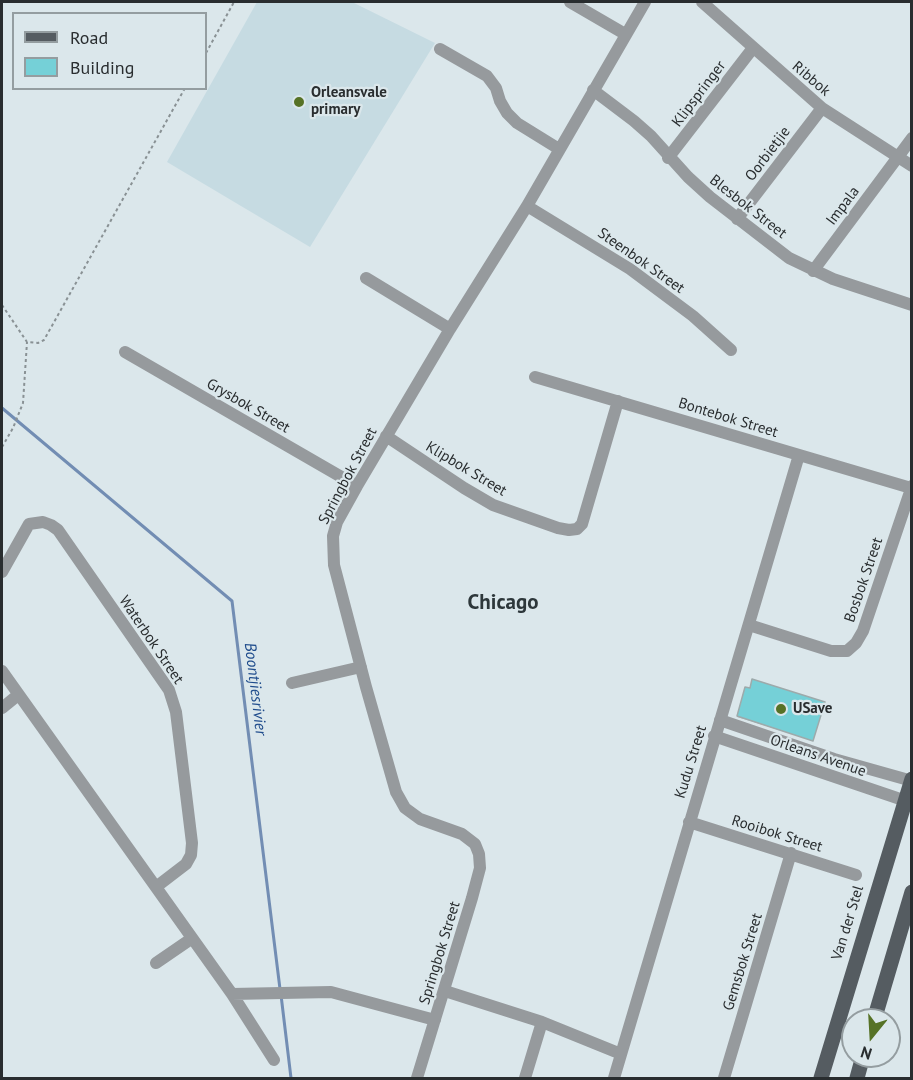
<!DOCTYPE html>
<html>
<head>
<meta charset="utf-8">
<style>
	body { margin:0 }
	#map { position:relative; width:913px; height:1080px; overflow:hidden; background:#dbe7eb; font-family:"PT Sans",sans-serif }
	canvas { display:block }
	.frame { position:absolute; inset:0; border:3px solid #292d2f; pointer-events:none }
	.legend { position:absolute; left:12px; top:12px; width:195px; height:78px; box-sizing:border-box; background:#dbe7eb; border:2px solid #949da0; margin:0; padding:8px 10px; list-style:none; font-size:18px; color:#292d2f }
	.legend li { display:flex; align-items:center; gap:12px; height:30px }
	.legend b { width:30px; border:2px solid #949da0 }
	.north { position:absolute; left:841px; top:1008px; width:60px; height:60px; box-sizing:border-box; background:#dbe7eb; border:2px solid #949da0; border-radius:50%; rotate:198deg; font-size:16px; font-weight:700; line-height:24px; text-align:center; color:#292d2f }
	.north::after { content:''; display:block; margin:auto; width:21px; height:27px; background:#567226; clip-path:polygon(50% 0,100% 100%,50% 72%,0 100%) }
</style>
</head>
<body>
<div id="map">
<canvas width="913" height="1080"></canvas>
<div class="frame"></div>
<ul class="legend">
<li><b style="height:8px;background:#555c61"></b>Road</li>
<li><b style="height:16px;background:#75d0d7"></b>Building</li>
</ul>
<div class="north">N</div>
</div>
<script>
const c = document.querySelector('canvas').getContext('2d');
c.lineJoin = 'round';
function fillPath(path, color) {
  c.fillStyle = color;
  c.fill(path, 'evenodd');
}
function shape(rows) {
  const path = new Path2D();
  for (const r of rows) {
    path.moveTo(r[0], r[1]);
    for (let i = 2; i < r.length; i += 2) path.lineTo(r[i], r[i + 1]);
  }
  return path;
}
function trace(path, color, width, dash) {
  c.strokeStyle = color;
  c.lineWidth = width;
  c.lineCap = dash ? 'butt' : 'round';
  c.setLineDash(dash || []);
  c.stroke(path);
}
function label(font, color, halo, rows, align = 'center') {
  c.font = font + ' "PT Sans",sans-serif';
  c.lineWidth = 4.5;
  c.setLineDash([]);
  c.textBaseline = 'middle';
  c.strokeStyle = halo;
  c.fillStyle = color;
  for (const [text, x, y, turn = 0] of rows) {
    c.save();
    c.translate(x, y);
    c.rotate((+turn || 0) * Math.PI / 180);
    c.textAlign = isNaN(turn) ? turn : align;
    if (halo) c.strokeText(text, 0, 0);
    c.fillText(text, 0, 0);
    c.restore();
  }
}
fillPath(shape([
	[257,2,352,2,435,43,310,247,167,162]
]), '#c6dbe2');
fillPath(shape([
	[744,690,750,690,812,740,737,717]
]), '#0003');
trace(shape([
	[2,408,232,601,280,989],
	[281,995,291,1078]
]), '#728db3', 3);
const building = shape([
	[752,679,825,702,813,741,737,716,745,687,750,688,752,679]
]);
fillPath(building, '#75d0d7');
trace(building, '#9daaab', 1.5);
trace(shape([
	[206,53,234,2],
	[2,305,27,342,38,343,44,340,185,88],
	[2,447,13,428,23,403,27,342]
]), '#899194', 2, [3, 3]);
trace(shape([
	[570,2,625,34],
	[702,2,822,108,912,166],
	[440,49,487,76,496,88,500,101,507,113,517,123,559,149],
	[593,90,634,121,651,136,688,177,710,197,789,258,833,279,912,305],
	[668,158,753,48],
	[527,206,630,269,693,316,731,350],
	[737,219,822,108],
	[813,271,912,138],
	[366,278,450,329],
	[125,352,357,486],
	[535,377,911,488],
	[386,436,464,488,493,505,558,528,569,530,577,529,582,524,618,401],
	[2,572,29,524,43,522,51,525,58,530,169,690,176,712,192,843,191,855,186,864,156,887],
	[749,625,831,651,847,651,856,643,863,631,912,486],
	[2,671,232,994,331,992,435,1020],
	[292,683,361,667],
	[2,708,18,695],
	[720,720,834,759,912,781],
	[714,736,912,803],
	[689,822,856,875],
	[156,963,191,939],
	[445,991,542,1022,621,1054],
	[232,994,274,1060],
	[417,1078,472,898,480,868,479,854,475,844,462,834,420,819,405,808,396,792,366,687,334,565,333,536,337,522,357,486,450,329,527,206,645,2],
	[525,1078,542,1022],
	[614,1078,799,455],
	[724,1078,791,853]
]), '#969a9d', 12);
trace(shape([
	[874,1020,912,892],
	[821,1078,912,779],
	[857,1078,863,1056]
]), '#555c61', 15);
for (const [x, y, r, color] of [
	[299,102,6,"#567226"],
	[781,709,6,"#567226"]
]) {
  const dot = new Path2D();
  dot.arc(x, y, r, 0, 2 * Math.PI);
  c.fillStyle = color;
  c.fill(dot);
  trace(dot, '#dbe7eb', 2);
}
label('15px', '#292d2f', '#dbe7eb', [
	["Ribbok",811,79,40],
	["Klipspringer",699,94,-53],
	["Oorbietjie",768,154,-53],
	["Impala",843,206,-53],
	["Blesbok Street",748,207,38],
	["Steenbok Street",641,261,35],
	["Grysbok Street",248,406,30],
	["Bontebok Street",728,418,17],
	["Klipbok Street",466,469,31],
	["Springbok Street",348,476,-62],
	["Bosbok Street",864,580,-71],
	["Waterbok Street",151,640,56],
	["Orleans Avenue",818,756,19],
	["Kudu Street",691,762,-73],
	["Rooibok Street",777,834,17],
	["Van der Stel",848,923,-73],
	["Springbok Street",440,953,-73],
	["Gemsbok Street",743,962,-73]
]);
label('bold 15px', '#292d2f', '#dbe7eb', [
	["Orleansvale",311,93],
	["primary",311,110],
	["USave",793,709]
], 'left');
label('italic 16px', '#1f4c8c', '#dbe7eb', [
	["Boontjiesrivier",255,689,83]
]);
label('bold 21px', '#2d373a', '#dbe7eb', [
	["Chicago",503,603]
]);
</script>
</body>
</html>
